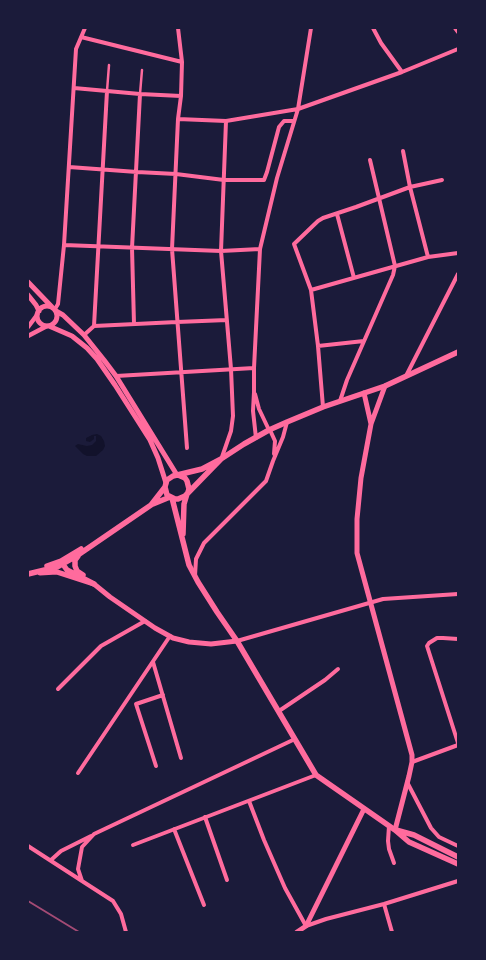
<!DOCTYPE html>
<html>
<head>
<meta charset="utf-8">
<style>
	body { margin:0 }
	#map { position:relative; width:486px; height:960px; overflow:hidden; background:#1b1b3a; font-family:"Fira Sans Condensed",sans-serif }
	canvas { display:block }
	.frame { position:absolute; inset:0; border:29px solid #1b1b3a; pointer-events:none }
</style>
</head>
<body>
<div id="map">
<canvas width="486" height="960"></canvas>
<div class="frame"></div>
</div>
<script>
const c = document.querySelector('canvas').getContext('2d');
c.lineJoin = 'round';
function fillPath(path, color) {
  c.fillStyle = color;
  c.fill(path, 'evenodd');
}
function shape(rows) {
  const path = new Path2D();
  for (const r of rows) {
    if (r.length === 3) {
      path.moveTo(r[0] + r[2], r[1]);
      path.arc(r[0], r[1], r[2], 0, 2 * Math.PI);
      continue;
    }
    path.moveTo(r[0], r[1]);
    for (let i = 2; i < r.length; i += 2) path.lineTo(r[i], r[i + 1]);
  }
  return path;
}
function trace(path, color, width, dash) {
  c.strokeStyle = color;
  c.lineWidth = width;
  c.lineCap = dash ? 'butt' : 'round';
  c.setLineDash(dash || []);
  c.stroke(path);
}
fillPath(shape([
	[97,434,101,436,104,441,105,446,103,450,96,456,87,456,83,454,75,446,78,444,87,446,92,445,96,441,96,436,94,436,94,439,90,442,86,441,86,438,92,435]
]), '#12122b');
trace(shape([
	[107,91,109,65],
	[140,94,142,70]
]), '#ff6b9d', 2.5);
trace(shape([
	[178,28,182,62,181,96,178,119,172,249,187,448],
	[373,28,381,43,402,72],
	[455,28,458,32],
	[81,37,182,62],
	[74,88,140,94,181,96],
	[178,119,226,121,298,109,402,72,458,49],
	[403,151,410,187,428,257],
	[69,167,137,172,176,174,224,180,264,180,267,172,279,127,284,121,294,121],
	[337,214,354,278],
	[64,245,221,251,260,249],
	[311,290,428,257,458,253],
	[55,309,58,304,64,245,76,49,85,28],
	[134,324,132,248,140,94],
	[94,326,107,91],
	[84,335,94,326,177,322,227,320],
	[318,346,364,341],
	[116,376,254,368],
	[406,376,458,274],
	[255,394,259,409,269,430],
	[340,401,347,380,393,275,395,266,370,160],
	[323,407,318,346,311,290,294,244,318,221,323,218,356,207,410,187,442,180],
	[270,430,275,441,274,454],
	[256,438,253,411,254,392,254,368,260,249,277,178,298,109,311,28],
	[222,457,231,431,233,416,231,369,221,251,226,121],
	[195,576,196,559,204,543,266,481,273,461,283,437,287,422],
	[458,639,443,638,437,638,429,643,427,646,458,743],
	[237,641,383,599,458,594],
	[153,662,181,758],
	[58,689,101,646,145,621],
	[279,711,325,680,338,669],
	[412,762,458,745],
	[156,766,136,704,163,695],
	[78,773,170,636],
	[407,782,431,828,439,837,458,846],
	[249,801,264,840,285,888,306,926,326,919,384,904,458,881],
	[205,817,227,880],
	[389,826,388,841,389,849,394,863],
	[174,829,204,905],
	[133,845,316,775],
	[28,846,82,881],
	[51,860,61,851,91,836],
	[384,904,392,932],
	[126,932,121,914,113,901,82,881,78,869,82,847,94,834,295,739]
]), '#ff6b9d', 4);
trace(shape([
	[28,327,37,315],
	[28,336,47,326]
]), '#ff6b9d', 4.5);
trace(shape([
	[28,282,52,307],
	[28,295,36,305,39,311],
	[47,316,10],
	[56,311,63,315,84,335,104,360,116,376,177,475],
	[49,326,72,336,87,348,97,359,115,385,150,440,158,458,166,483],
	[385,386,371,424,361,478,357,519,357,553,412,755,412,762,409,776,395,830],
	[364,393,371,424],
	[40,573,57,572,94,584,110,597,155,628,173,638,189,642,211,644,237,641],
	[297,932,306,926,364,809]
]), '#ff6b9d', 5);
trace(shape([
	[221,459,185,496,178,499,175,499,167,495,165,487,166,483,167,480,173,476,202,469,221,459,244,444,269,430,287,422,323,407,385,386,458,352],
	[178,475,185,478,187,481,189,489,188,492],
	[172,498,189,565,198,582,217,612,237,641,316,775,395,830,409,842,458,864],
	[153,504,170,497],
	[183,534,184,504,187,494],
	[78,556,75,560,75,566,77,571,83,575],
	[62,563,67,570,94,584],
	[47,566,61,561,81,549],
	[28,574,57,567,78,555,151,505,165,487],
	[396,830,414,835,458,857]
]), '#ff6b9d', 5.5);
trace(shape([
	[28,901,79,932]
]), '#a44b75', 2);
</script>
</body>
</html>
